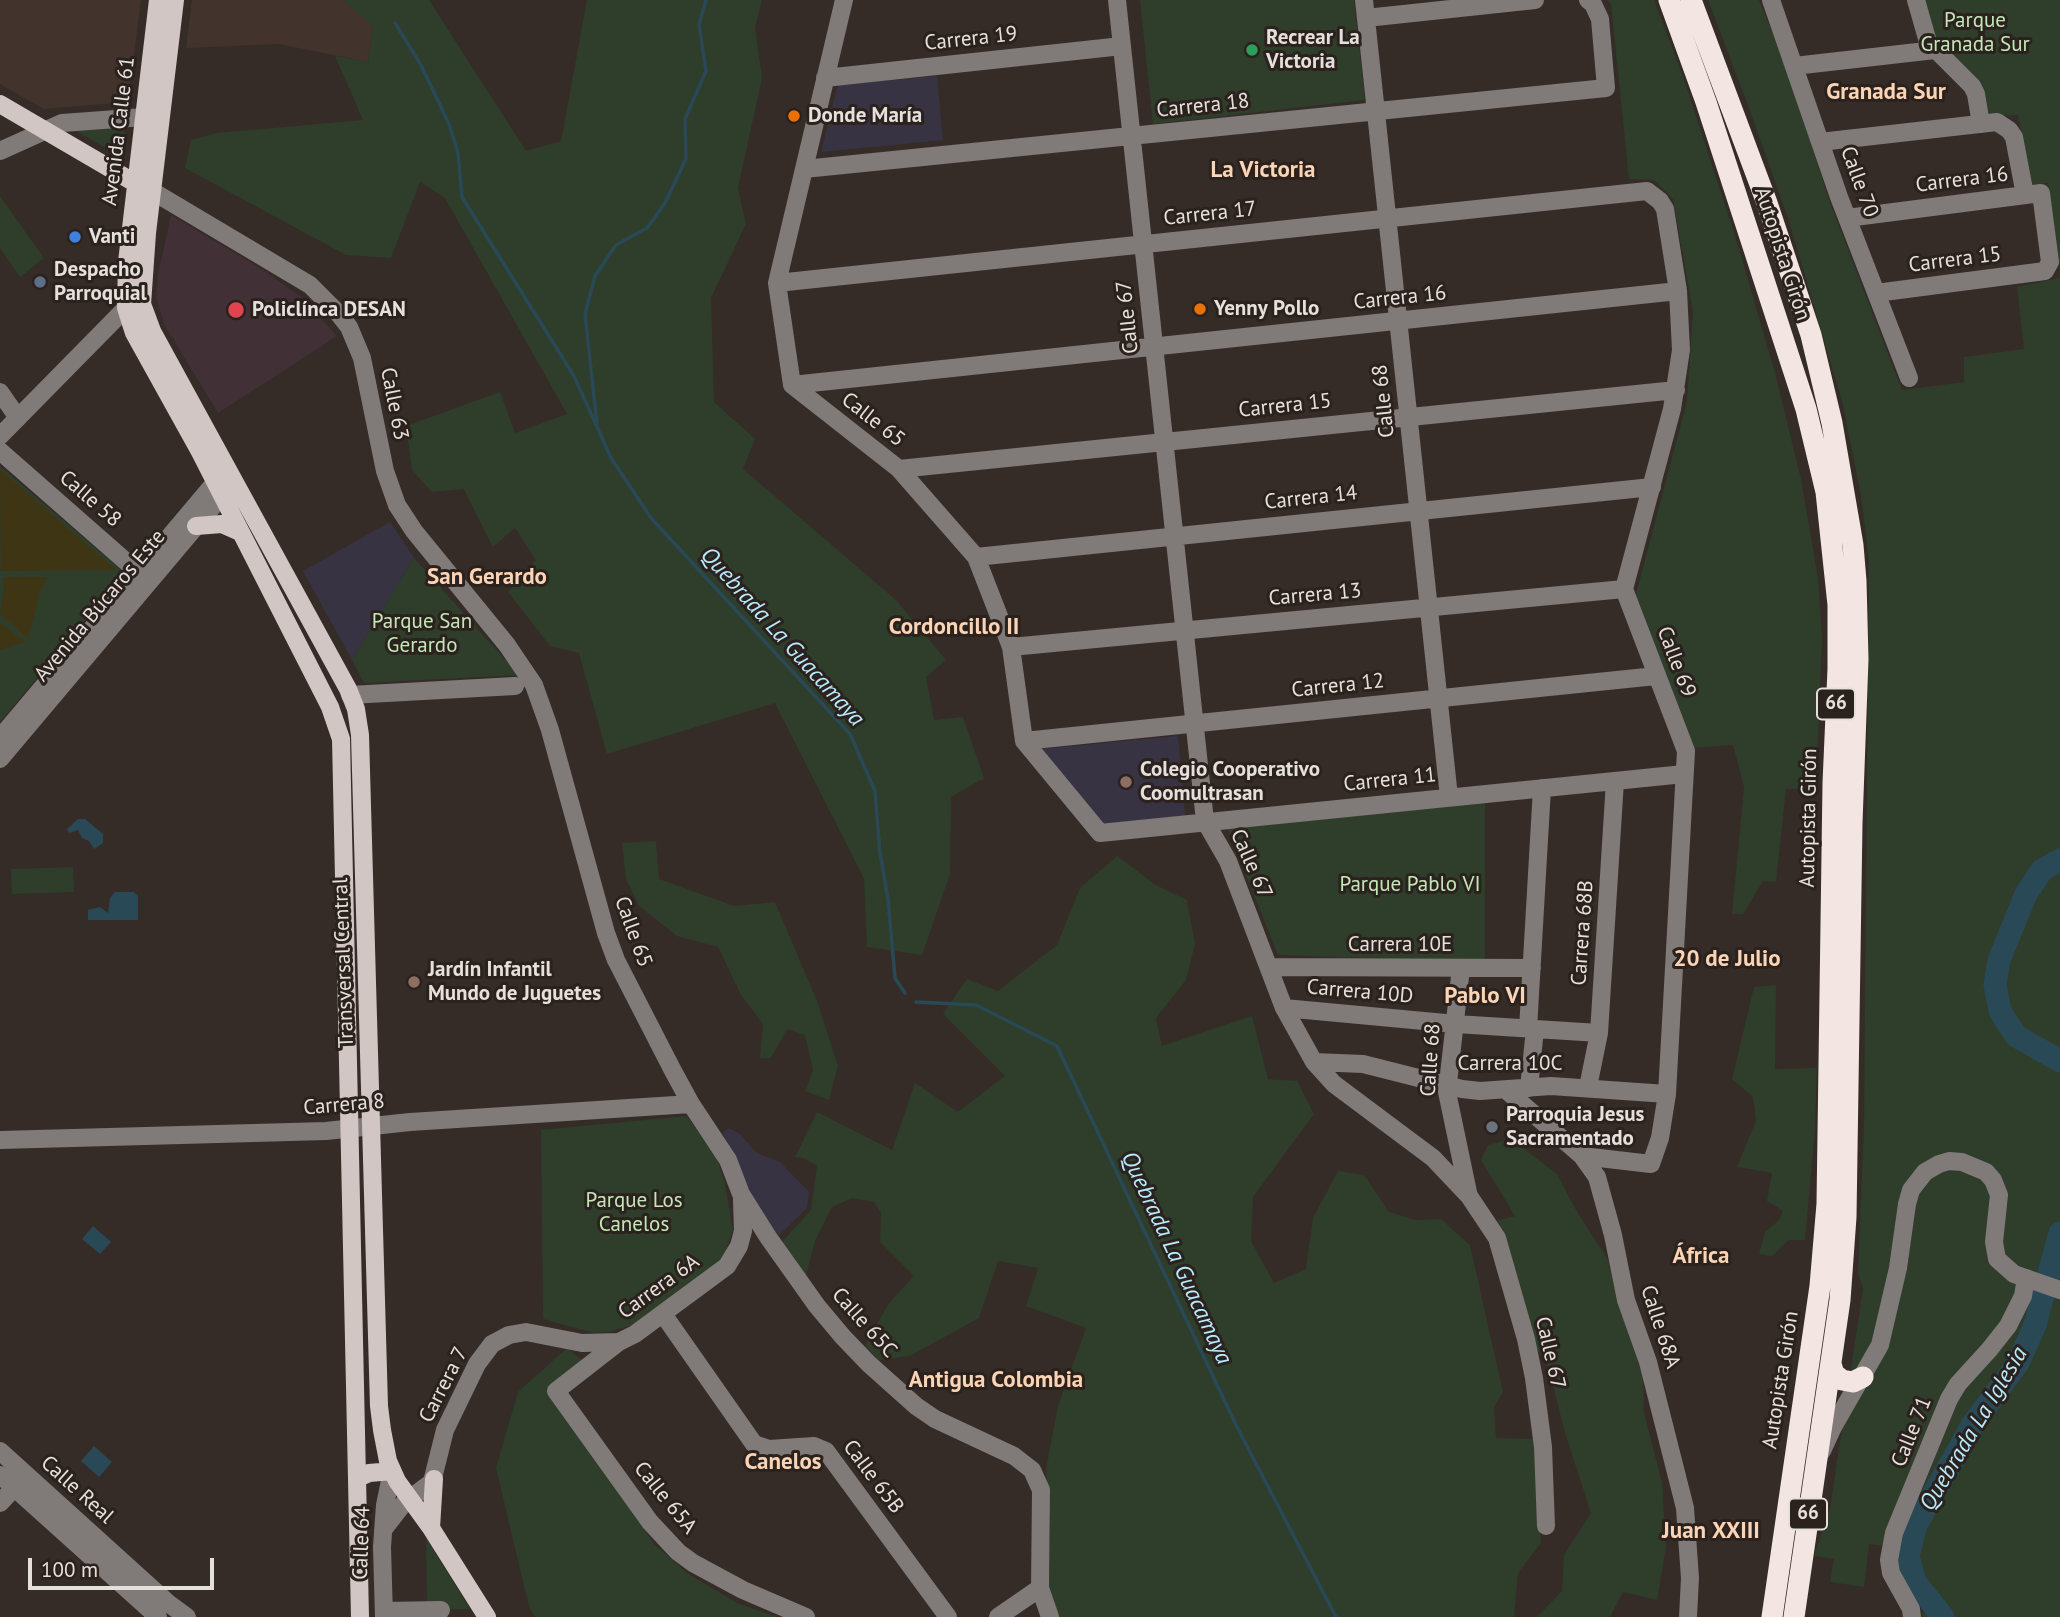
<!DOCTYPE html>
<html>
<head>
<meta charset="utf-8">
<style>
	body { margin:0 }
	#map { position:relative; width:2060px; height:1617px; overflow:hidden; background:#352c28; font-family:"PT Sans",sans-serif }
	canvas { display:block }
	.scale { position:absolute; left:28px; top:1558px; width:186px; height:32px; box-sizing:border-box; border:4px solid #e6e0dd; border-top:0; padding-left:9px; font-size:21px; line-height:24px; white-space:nowrap; color:#e6e0dd; -webkit-text-stroke:5px #2b221e; paint-order:stroke }
</style>
</head>
<body>
<div id="map">
<canvas width="2060" height="1617"></canvas>
<div class="scale">100 m</div>
</div>
<script>
const c = document.querySelector('canvas').getContext('2d');
c.lineJoin = 'round';
function fillPath(path, color) {
  c.fillStyle = color;
  c.fill(path, 'evenodd');
}
function shape(rows) {
  const path = new Path2D();
  for (const r of rows) {
    path.moveTo(r[0], r[1]);
    for (let i = 2; i < r.length; i += 2) path.lineTo(r[i], r[i + 1]);
  }
  return path;
}
function trace(path, color, width, dash) {
  c.strokeStyle = color;
  c.lineWidth = width;
  c.lineCap = dash ? 'butt' : 'round';
  c.setLineDash(dash || []);
  c.stroke(path);
}
function label(font, color, halo, rows, align = 'center') {
  c.font = font + ' "PT Sans",sans-serif';
  c.lineWidth = 6;
  c.setLineDash([]);
  c.textBaseline = 'middle';
  c.strokeStyle = halo;
  c.fillStyle = color;
  for (const [text, x, y, turn = 0] of rows) {
    c.save();
    c.translate(x, y);
    c.rotate((+turn || 0) * Math.PI / 180);
    c.textAlign = isNaN(turn) ? turn : align;
    if (halo) c.strokeText(text, 0, 0);
    c.fillText(text, 0, 0);
    c.restore();
  }
}
fillPath(shape([
	[0,0,141,0,128,102,44,109,0,84],
	[192,0,343,0,373,26,368,62,279,44,186,48]
]), '#43332d');
fillPath(shape([
	[937,76,943,140,821,152,838,85],
	[390,522,414,558,352,660,303,571],
	[1178,736,1185,816,1103,824,1042,749],
	[729,1128,740,1134,757,1153,780,1162,809,1192,807,1208,779,1235,763,1219,722,1133]
]), '#383343');
fillPath(shape([
	[171,215,258,267,300,296,337,336,218,413,164,324,156,296,158,275]
]), '#423037');
fillPath(shape([
	[343,0,429,0,526,151,561,141,587,0,762,0,755,27,762,78,738,188,746,224,711,298,714,402,755,439,743,469,896,600,946,660,926,677,934,720,963,717,984,778,951,797,950,874,922,955,867,947,864,879,775,703,607,754,579,653,550,646,508,592,536,560,515,528,493,547,464,489,432,492,412,470,406,426,500,392,515,433,567,414,445,198,420,182,391,258,346,255,185,168,191,140,217,133,363,120,335,56,368,62,373,27],
	[1140,0,1354,0,1365,100,1153,124],
	[1607,0,1654,0,1684,79,1740,252,1775,373,1801,479,1818,578,1822,639,1816,789,1786,789,1776,882,1763,881,1743,914,1732,914,1744,787,1733,745,1693,748,1636,594,1687,401,1693,312,1673,199,1654,180,1629,179,1611,4],
	[1708,0,1759,0,1787,67,1829,200,1902,390,1964,382,1964,357,2024,349,2017,287,2060,278,2060,1617,1922,1617,1923,1608,1898,1576,1898,1548,1869,1544,1864,1587,1830,1582,1834,1559,1814,1556,1830,1508,1863,1288,1858,1273,1864,1120,1869,560,1861,496,1843,405,1788,218,1748,105],
	[1922,0,2060,0,2060,270,2048,183,2032,185,2018,115,1990,117,1978,87,1938,44],
	[125,126,122,157,71,128],
	[0,196,44,258,20,277,0,248],
	[0,466,125,573,0,722],
	[414,558,519,675,364,683,352,660],
	[1485,802,1485,962,1278,955,1227,828],
	[656,841,659,879,734,906,775,902,817,1001,838,1066,829,1100,805,1091,813,1070,805,1035,787,1029,771,1058,760,1058,763,1024,741,995,718,947,677,936,639,906,626,879,622,843],
	[1117,856,1156,885,1187,900,1195,944,1186,980,1156,1018,1162,1046,1252,1016,1268,1079,1297,1081,1314,1114,1253,1197,1251,1241,1274,1283,1306,1269,1313,1218,1338,1171,1364,1175,1389,1212,1415,1220,1441,1219,1470,1245,1503,1392,1494,1407,1496,1438,1536,1439,1541,1543,1518,1573,1514,1617,1058,1617,1049,1590,1050,1526,1046,1469,1058,1406,1086,1328,1026,1306,1038,1268,998,1261,979,1318,910,1356,878,1360,865,1345,889,1303,914,1276,880,1242,881,1213,874,1202,852,1198,832,1207,815,1241,805,1279,782,1242,811,1210,817,1166,803,1158,795,1157,817,1112,892,1150,915,1083,958,1112,1005,1076,943,1014,967,979,998,991,1057,945,1080,888],
	[73,867,74,892,12,894,11,869],
	[1776,985,1775,1069,1817,1068,1815,1131,1805,1240,1789,1240,1772,1256,1759,1254,1765,1232,1780,1219,1783,1211,1767,1201,1772,1173,1737,1167,1756,1121,1753,1097,1732,1079,1754,987],
	[687,1116,717,1158,725,1184,733,1230,724,1255,704,1275,636,1324,612,1331,594,1333,543,1319,541,1130],
	[1511,1139,1557,1174,1576,1210,1608,1260,1620,1308,1643,1376,1644,1413,1662,1482,1666,1547,1657,1600,1623,1592,1610,1617,1537,1617,1562,1591,1564,1555,1591,1513,1564,1430,1549,1368,1534,1345,1496,1221,1515,1216,1481,1160,1488,1145],
	[567,1348,584,1362,548,1389,654,1544,687,1573,737,1603,777,1617,535,1617,529,1607,496,1468,518,1392],
	[426,1538,470,1609,427,1610]
]), '#2f3d2b');
fillPath(shape([
	[0,469,116,570,1,571],
	[3,577,48,577,42,586,28,639,0,614,4,589],
	[0,623,25,642,0,650]
]), '#3e3515');
fillPath(shape([
	[78,819,85,819,103,834,103,843,94,849,89,841,82,838,78,830,69,833,67,829],
	[115,892,134,892,138,896,138,920,88,920,88,910,100,907,108,913,110,898],
	[93,1226,111,1242,100,1254,82,1239],
	[94,1446,112,1462,99,1477,81,1461]
]), '#294956');
trace(shape([
	[395,23,421,65,449,124,458,153,462,197,574,376,611,458,651,518,850,734,875,791,880,853,888,899,895,978,905,993],
	[597,424,585,314,595,276,616,245,647,228,665,203,686,159,685,119,706,71,699,24,706,0],
	[916,1002,976,1005,1057,1046,1237,1427,1336,1617]
]), '#294956', 3.5);
trace(shape([
	[2060,860,2042,870,2026,894,1999,960,1995,985,2000,1011,2016,1036,2060,1061],
	[1943,1617,1915,1582,1908,1556,1916,1525,1973,1424,2018,1363,2035,1325,2060,1233]
]), '#294956', 23);
trace(shape([
	[844,0,777,283,792,385,899,469,976,557,1011,647,1024,741,1100,833,1684,774],
	[1117,0,1205,821,1228,861,1284,1008,1314,1062,1334,1084,1433,1158,1469,1196,1497,1238,1526,1339,1534,1378,1543,1447,1546,1526],
	[1364,0,1449,797],
	[1771,0,1839,197,1909,378],
	[1916,0,1928,42,1972,86,1976,94,1981,124],
	[1366,18,1535,0],
	[1794,66,1935,50],
	[825,78,1122,46],
	[1820,142,1997,122,2009,130,2014,137,2025,195],
	[0,151,62,123,144,117],
	[804,169,1606,88,1600,19,1593,4,1588,0],
	[152,191,310,285,338,313,349,327,362,358,385,471,397,505,414,531,507,645,534,685,550,730,606,933,616,960,672,1069,691,1104,728,1160,741,1194,768,1237,817,1306,843,1337,869,1364,916,1406,935,1419,1014,1456,1032,1470,1041,1490,1040,1588,1050,1617],
	[1847,218,2041,193,2050,262,2045,271,1876,293],
	[777,283,1647,191,1660,201,1665,209,1678,291,1681,350,1672,409,1624,589,1686,751,1667,1094,1660,1138,1651,1164,1582,1156],
	[792,385,1678,291],
	[0,392,18,418],
	[0,436,126,308],
	[0,451,147,580],
	[899,469,1676,390],
	[976,557,1652,487],
	[1011,647,1624,589],
	[350,695,515,686],
	[0,738,223,473],
	[1024,741,1656,676],
	[0,759,230,486],
	[1269,967,1532,968],
	[1461,968,1447,1092,1468,1192],
	[1284,1008,1456,1024,1599,1033],
	[1528,1029,1542,788],
	[1314,1062,1363,1064,1462,1089,1480,1091,1551,1086,1667,1094],
	[1588,1087,1599,1033,1615,781],
	[1529,1088,1535,1029],
	[1506,1090,1582,1156,1597,1177,1613,1235,1626,1300,1648,1362,1685,1508,1690,1578,1688,1617],
	[0,1140,326,1131,410,1122,691,1104],
	[742,1200,743,1231,739,1246,727,1266,635,1334,619,1342,556,1391,650,1522,678,1552,693,1563,743,1590,806,1617],
	[663,1314,754,1444,769,1449,814,1446,826,1451,948,1617],
	[0,1451,168,1603,187,1617],
	[1822,1451,1833,1427,1880,1345,1898,1268,1907,1204,1911,1190,1925,1172,1939,1164,1949,1161,1962,1162,1986,1172,1993,1180,1999,1195,1994,1242,1997,1259,2014,1274,2060,1290],
	[0,1475,158,1617],
	[0,1503,14,1488],
	[383,1530,404,1503,432,1482,445,1430,477,1364,492,1344,509,1335,526,1332,582,1343,619,1342],
	[384,1611,441,1610],
	[384,1617,382,1547,385,1505,392,1471],
	[998,1617,1040,1588],
	[1912,1617,1911,1609,1891,1573,1889,1560,1894,1533,1949,1399,1958,1384,1989,1350,2008,1326,2023,1296,2026,1278]
]), '#807a79', 18);
trace(shape([
	[158,0,127,262,126,308,134,333,200,452,330,707,341,739,360,1617],
	[175,0,147,233,142,304,152,331,348,689,356,709,360,735,379,1406,382,1430,388,1461,397,1481,431,1528,487,1617],
	[0,104,135,183],
	[196,526,222,524,240,532],
	[358,1478,369,1473,392,1471],
	[431,1528,434,1479]
]), '#d2c6c4', 18);
trace(shape([
	[1669,0,1706,102,1806,409,1826,492,1838,605,1838,669,1833,783,1827,1204,1820,1286,1772,1617],
	[1691,0,1767,203,1811,335,1832,423,1853,545,1856,581,1858,659,1852,823,1846,1217,1840,1300,1794,1617],
	[1831,1364,1834,1374,1842,1380,1853,1382,1863,1377]
]), '#f2e5e2', 21);
for (const [x, y, r, color] of [
	[1252,50,7,"#2e9e5b"],
	[794,116,7,"#e8710a"],
	[75,237,7,"#3f7fe0"],
	[40,282,7,"#5c6f8a"],
	[1200,309,7,"#e8710a"],
	[236,310,9,"#e0444e"],
	[1126,782,7,"#8d6e63"],
	[414,982,7,"#8d6e63"],
	[1492,1127,7,"#6b7280"]
]) {
  const dot = new Path2D();
  dot.arc(x, y, r, 0, 2 * Math.PI);
  c.fillStyle = color;
  c.fill(dot);
  trace(dot, '#2b221e', 2.5);
}
for (const [x, y, w] of [
	[1836,704,38],
	[1808,1514,38]
]) {
  const box = new Path2D();
  box.roundRect(x - w / 2, y - 15.5, w, 31, 5);
  c.fillStyle = '#2b221e';
  c.fill(box);
  trace(box, '#e6e0dd', 2);
}
label('bold 19px', '#e6e0dd', null, [
	["66",1836,704],
	["66",1808,1514]
]);
label('21px', '#c3e7b7', '#2b221e', [
	["Parque",1975,21],
	["Granada Sur",1975,45],
	["Parque San",422,622],
	["Gerardo",422,646],
	["Parque Pablo VI",1410,885],
	["Parque Los",634,1201],
	["Canelos",634,1225]
]);
label('bold 21px', '#e6e0dd', '#2b221e', [
	["Recrear La",1266,38],
	["Victoria",1266,62],
	["Donde María",808,116],
	["Vanti",89,237],
	["Despacho",54,270],
	["Parroquial",54,294],
	["Yenny Pollo",1214,309],
	["Policlínca DESAN",252,310],
	["Colegio Cooperativo",1140,770],
	["Coomultrasan",1140,794],
	["Jardín Infantil",428,970],
	["Mundo de Juguetes",428,994],
	["Parroquia Jesus",1506,1115],
	["Sacramentado",1506,1139]
], 'left');
label('21px', '#e6e0dd', '#2b221e', [
	["Carrera 19",971,39,-6],
	["Carrera 18",1203,106,-6],
	["Avenida Calle 61",119,131,-83],
	["Carrera 16",1962,180,-7],
	["Calle 70",1859,182,70],
	["Carrera 17",1210,214,-6],
	["Autopista Girón",1782,254,72],
	["Carrera 15",1955,260,-7],
	["Carrera 16",1400,298,-6],
	["Calle 67",1128,317,-96],
	["Calle 68",1384,401,-96],
	["Calle 63",394,404,79],
	["Carrera 15",1285,406,-6],
	["Calle 65",873,420,38],
	["Carrera 14",1311,498,-6],
	["Calle 58",90,499,41],
	["Carrera 13",1315,595,-5],
	["Avenida Búcaros Este",100,606,-50],
	["Calle 69",1676,662,69],
	["Carrera 12",1338,686,-6],
	["Carrera 11",1390,780,-6],
	["Autopista Girón",1809,818,-89],
	["Calle 67",1251,864,66],
	["Calle 65",633,932,70],
	["Carrera 68B",1583,933,-86],
	["Carrera 10E",1400,945],
	["Transversal Central",344,963,-92],
	["Carrera 10D",1360,992,5],
	["Calle 68",1431,1060,-86],
	["Carrera 10C",1510,1064],
	["Carrera 8",344,1105,-5],
	["Carrera 6A",659,1287,-36],
	["Calle 65C",864,1323,48],
	["Calle 68A",1660,1327,72],
	["Calle 67",1550,1353,77],
	["Autopista Girón",1781,1380,-81],
	["Carrera 7",444,1385,-63],
	["Calle 71",1912,1432,-68],
	["Calle 65B",873,1477,53],
	["Calle Real",77,1490,42],
	["Calle 65A",665,1498,51],
	["Calle 64",362,1543,-88]
]);
label('bold 23px', '#fad4b5', '#2b221e', [
	["Granada Sur",1886,92],
	["La Victoria",1263,170],
	["San Gerardo",487,577],
	["Cordoncillo II",954,627],
	["20 de Julio",1727,959],
	["Pablo VI",1485,996],
	["África",1701,1256],
	["Antigua Colombia",996,1380],
	["Canelos",783,1462],
	["Juan XXIII",1711,1531]
]);
label('italic 23px', '#b7eaff', '#2b221e', [
	["Quebrada La Guacamaya",782,637,48],
	["Quebrada La Guacamaya",1176,1258,65],
	["Quebrada La Iglesia",1974,1429,-59]
]);
</script>
</body>
</html>
